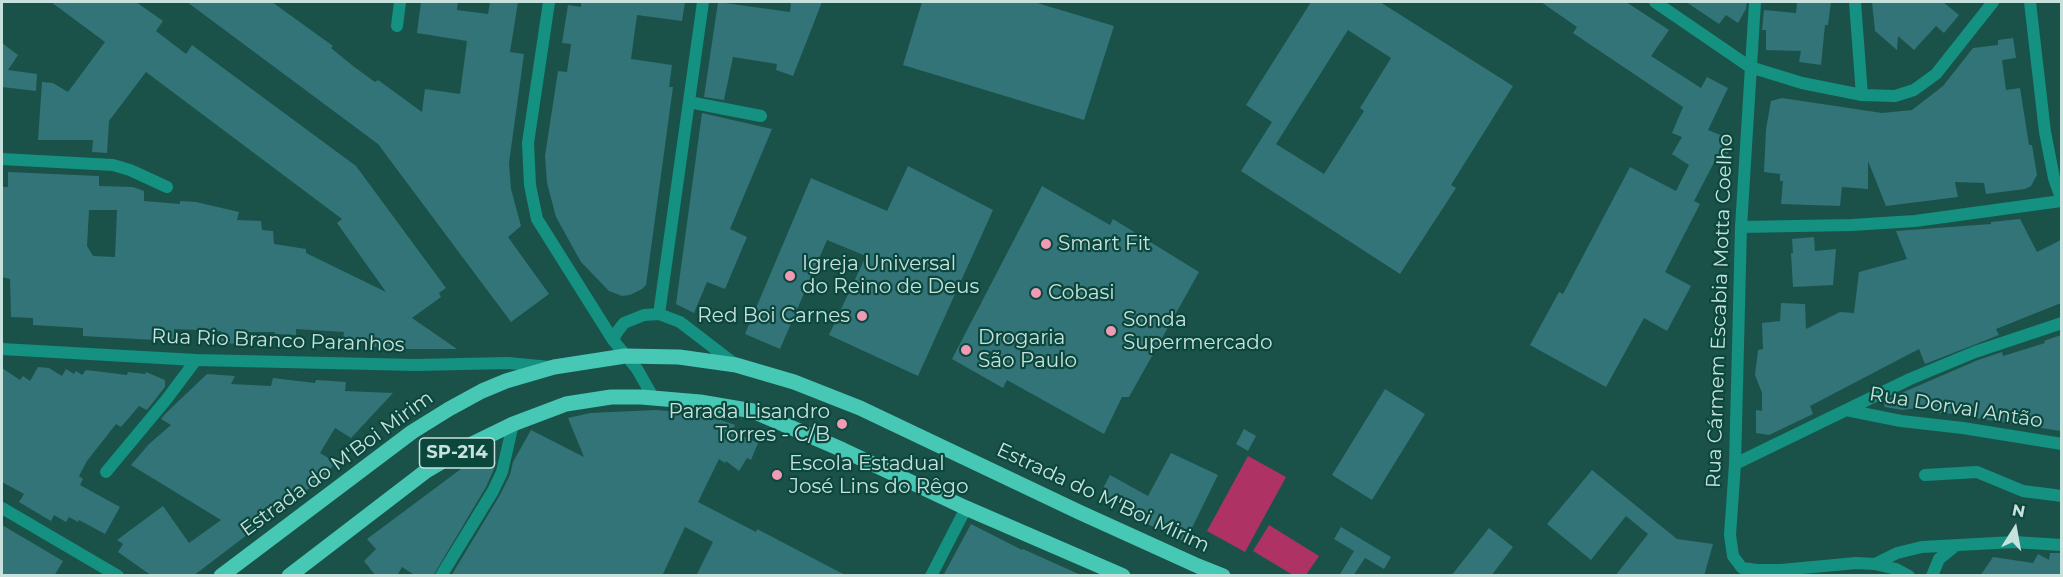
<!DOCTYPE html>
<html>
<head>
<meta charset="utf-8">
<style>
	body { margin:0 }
	#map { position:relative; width:2063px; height:577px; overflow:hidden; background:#1a5249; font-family:Montserrat,sans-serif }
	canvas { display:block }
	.frame { position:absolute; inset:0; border:3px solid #c7e2dc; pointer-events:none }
	.north { position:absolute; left:1985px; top:499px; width:60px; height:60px; -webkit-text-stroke:4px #0c473e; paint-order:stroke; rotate:11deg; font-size:16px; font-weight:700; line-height:24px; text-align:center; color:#c7e2dc }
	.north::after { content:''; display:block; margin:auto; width:21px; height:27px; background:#c7e2dc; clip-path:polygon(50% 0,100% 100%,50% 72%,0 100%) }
</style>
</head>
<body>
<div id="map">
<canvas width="2063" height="577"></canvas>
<div class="frame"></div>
<div class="north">N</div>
</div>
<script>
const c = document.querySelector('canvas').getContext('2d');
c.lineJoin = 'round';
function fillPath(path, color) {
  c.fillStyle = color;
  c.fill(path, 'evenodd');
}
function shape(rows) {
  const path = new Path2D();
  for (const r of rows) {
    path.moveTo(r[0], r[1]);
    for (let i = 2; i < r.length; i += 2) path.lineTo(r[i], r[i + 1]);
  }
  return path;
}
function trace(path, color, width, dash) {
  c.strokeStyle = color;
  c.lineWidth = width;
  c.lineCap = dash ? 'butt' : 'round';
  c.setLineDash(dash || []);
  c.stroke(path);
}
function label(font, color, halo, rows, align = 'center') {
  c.font = font + ' Montserrat,sans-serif';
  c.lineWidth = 4.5;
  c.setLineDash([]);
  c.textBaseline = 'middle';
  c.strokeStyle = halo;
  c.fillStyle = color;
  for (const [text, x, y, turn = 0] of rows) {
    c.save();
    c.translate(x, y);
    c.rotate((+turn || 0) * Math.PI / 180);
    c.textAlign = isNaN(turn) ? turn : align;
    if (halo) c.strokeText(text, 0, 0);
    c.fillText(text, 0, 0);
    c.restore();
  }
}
fillPath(shape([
	[1248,456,1286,477,1245,552,1207,531],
	[1269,525,1319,556,1306,575,1293,575,1253,551]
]), '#af3264');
fillPath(shape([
	[51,2,136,2,163,21,156,31,186,54,192,45,356,166,446,288,439,293,441,297,412,318,457,349,384,349,384,347,371,347,371,341,343,340,344,332,296,329,296,335,275,334,275,332,242,332,242,344,220,343,221,331,174,329,174,341,83,336,83,328,33,325,33,318,11,317,10,279,2,277,2,187,8,187,8,172,99,176,99,186,133,187,144,191,144,201,180,204,180,201,196,202,239,212,237,220,261,221,262,230,273,231,274,244,306,249,306,253,386,292,337,223,342,219,146,72,109,121,107,153,92,152,93,140,38,140,42,82,53,83,68,92,105,42],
	[89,210,117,210,115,257,93,256,87,246],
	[187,2,272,2,333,46,331,48,353,66,375,82,378,80,422,112,425,89,460,94,467,41,417,33,421,2,458,2,457,10,488,14,490,2,518,2,510,52,524,54,509,163,511,189,521,226,508,237,549,294,511,322,378,144],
	[581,2,685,2,682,21,637,15,631,59,672,65,669,87,673,87,646,285,642,289,630,295,622,296,609,291,581,262,556,217,547,183,545,156,558,71,567,72,571,44,562,43,568,5,581,7],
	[718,2,790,12,791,2,822,2,793,76,776,70,777,64,733,57,724,100,704,97],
	[922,2,1034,2,1114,26,1084,120,903,65],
	[1311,2,1380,2,1513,86,1451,185,1456,188,1400,274,1241,171,1272,122,1246,105],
	[1348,30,1391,58,1360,108,1364,111,1324,174,1276,144],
	[1541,2,1626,2,1669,30,1651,56,1701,88,1707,77,1728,88,1708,130,1728,138,1728,154,1720,151,1694,201,1700,204,1665,272,1691,286,1667,331,1644,318,1606,387,1530,345,1559,292,1563,294,1630,167,1676,191,1689,165,1672,154,1682,137,1672,133,1683,107,1573,33,1577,27],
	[1686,2,1747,2,1746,9,1738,23,1726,15,1719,24],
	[1797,2,1831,2,1828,25,1825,25,1821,65,1799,62,1801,51,1766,50,1766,30,1762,30,1764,10,1796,13],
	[1872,2,1943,2,1959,15,1944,33,1936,26,1914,50,1898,36,1897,50,1875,31],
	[2013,38,2016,58,2002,60,2006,90,2020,88,2029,145,2032,145,2037,175,2031,186,2025,189,1986,194,1984,183,1955,182,1958,197,1886,206,1868,161,1868,189,1842,187,1840,206,1781,204,1783,181,1780,181,1780,174,1764,172,1766,129,1771,101,1782,98,1882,113,1912,110,1943,86,1973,48,1998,45,1998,40],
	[2,43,18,55,8,70,37,74,36,91,2,87],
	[702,113,772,129,730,229,747,237,725,289,707,282,694,313,676,304],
	[908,166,993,210,918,376,829,335,866,256,827,240,780,349,745,334,811,178,887,211],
	[1042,186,1110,225,1113,219,1199,272,1129,397,1122,397,1104,434,1007,380,1003,388,952,359],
	[2020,219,2037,252,2061,240,2061,303,1996,329,1999,335,1925,364,1919,349,1810,406,1813,414,1769,435,1756,433,1756,410,1762,411,1762,393,1755,375,1758,350,1763,349,1762,323,1780,321,1781,303,1805,304,1806,329,1840,312,1854,313,1859,272,1907,259,1896,231,1991,224,1991,222],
	[1814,237,1815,251,1836,249,1833,285,1793,287,1791,253,1793,253,1792,239],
	[2061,335,2061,431,1968,417,1968,414,1932,413,1931,406,1902,410,1885,407,1883,401,1978,360,2002,352,2003,356,2045,343,2044,341],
	[38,367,49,368,62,376,66,369,74,374,76,371,82,375,86,370,127,375,128,372,145,374,146,372,165,380,165,387,147,410,139,406,121,427,116,424,87,461,79,476,83,479,80,485,120,507,105,534,79,520,78,522,69,517,66,522,54,515,51,521,19,502,24,494,2,482,2,368,20,380,23,376,30,381],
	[207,374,235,376,231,384,271,386,273,378,315,383,316,380,346,382,345,391,393,393,351,438,335,428,320,453,335,462,321,485,317,482,294,501,286,496,247,535,193,576,152,576,118,552,123,544,117,540,163,506,189,543,221,520,131,465,149,444,171,425,161,419,165,414],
	[1385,389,1425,414,1372,500,1332,475],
	[656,410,692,413,721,420,735,425,732,431,758,443,751,460,747,458,739,471,726,461,725,463,719,459,698,502,756,532,757,529,847,576,696,576,713,542,685,527,662,576,451,576,500,495,510,475,513,462,531,430,584,457,568,418,590,413],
	[1244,429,1256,436,1248,451,1236,444],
	[485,451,496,463,494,469,486,487,433,576,416,576,402,567,397,576,376,576,364,561,376,549,367,539],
	[1171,453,1218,475,1185,542,1135,518,1137,515,1100,494,1110,475,1148,496],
	[1592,470,1677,539,1713,544,1704,576,1615,576,1648,534,1626,516,1591,560,1547,524],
	[971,524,1022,550,1023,549,1083,576,943,576],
	[2,525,63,561,54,576,2,576],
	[1341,527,1391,557,1384,569,1365,558,1353,576,1340,574,1354,551,1334,539],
	[1489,528,1513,547,1491,576,1451,576],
	[2050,553,2061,553,2061,576,1980,576,1993,557,2033,563,2038,554,2049,560]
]), '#327478');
trace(shape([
	[549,2,528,143,530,185,537,219,613,340,637,369,653,397],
	[1655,2,1750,67,1802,83,1862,95,1895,96,1914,90,1936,74,1993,2],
	[1755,2,1741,227,1735,464,1730,535,1733,556,1742,568,1757,570,1781,570,1856,563,1875,564,1896,569,1909,576],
	[1855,2,1862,95],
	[2030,2,2045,132,2054,178,2062,201],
	[397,26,400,2],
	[689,102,761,116],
	[2,159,113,165,130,170,167,187],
	[1741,227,1852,225,1915,221,2061,201],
	[659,314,703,2],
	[613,340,617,332,624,323,644,315,659,314,680,322,736,365],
	[1846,410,1901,421,1963,428,2062,444],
	[1735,464,1910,379,1975,352,2062,323],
	[106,472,166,400,196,360],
	[1925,475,1977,472,2023,491,2062,496],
	[1875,564,1897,553,1922,547,2014,542,2062,545],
	[441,576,493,491,502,472,513,424],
	[931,576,966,508],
	[1932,576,1939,559,1955,546]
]), '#149180', 12);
trace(shape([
	[2,349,196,360,416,365,508,363,550,367],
	[2,508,118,576]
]), '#149180', 12);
trace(shape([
	[221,576,412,432,449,409,482,391,506,381,554,367,625,356,679,357,736,365,794,382,860,408,1079,512,1198,566,1223,576],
	[289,576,426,471,472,444,513,424,566,404,611,397,641,397,700,402,753,411,843,450,966,508,1123,576]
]), '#47c8b4', 15);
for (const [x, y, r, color] of [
	[1046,244,6,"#f19ab3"],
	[790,276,6,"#f19ab3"],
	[1036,293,6,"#f19ab3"],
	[862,316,6,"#f19ab3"],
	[1111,331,6,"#f19ab3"],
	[966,350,6,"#f19ab3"],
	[842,424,6,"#f19ab3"],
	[777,475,6,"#f19ab3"]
]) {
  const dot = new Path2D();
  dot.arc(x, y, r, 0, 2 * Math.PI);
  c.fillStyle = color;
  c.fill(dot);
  trace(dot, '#0c473e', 2);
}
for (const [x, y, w] of [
	[457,453,75]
]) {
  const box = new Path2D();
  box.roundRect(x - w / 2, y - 15, w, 30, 4.5);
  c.fillStyle = '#0c473e';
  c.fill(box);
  trace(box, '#c7e2dc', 1.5);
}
label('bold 18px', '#c7e2dc', null, [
	["SP-214",457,453]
]);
label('20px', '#c7e2dc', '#0c473e', [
	["Smart Fit",1058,244],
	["Igreja Universal",802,264],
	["do Reino de Deus",802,287],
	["Cobasi",1048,293],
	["Red Boi Carnes",850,316,"right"],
	["Sonda",1123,320],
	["Supermercado",1123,343],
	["Drogaria",978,338],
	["São Paulo",978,361],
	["Parada Lisandro",830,412,"right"],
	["Torres - C/B",830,435,"right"],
	["Escola Estadual",789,464],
	["José Lins do Rêgo",789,487]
], 'left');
label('20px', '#c7e2dc', '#0c473e', [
	["Rua Cármem Escabia Motta Coelho",1720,311,-88],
	["Rua Rio Branco Paranhos",278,341,2],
	["Rua Dorval Antão",1956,408,9],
	["Estrada do M'Boi Mirim",337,464,-36],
	["Estrada do M'Boi Mirim",1103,498,25]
]);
</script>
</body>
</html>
